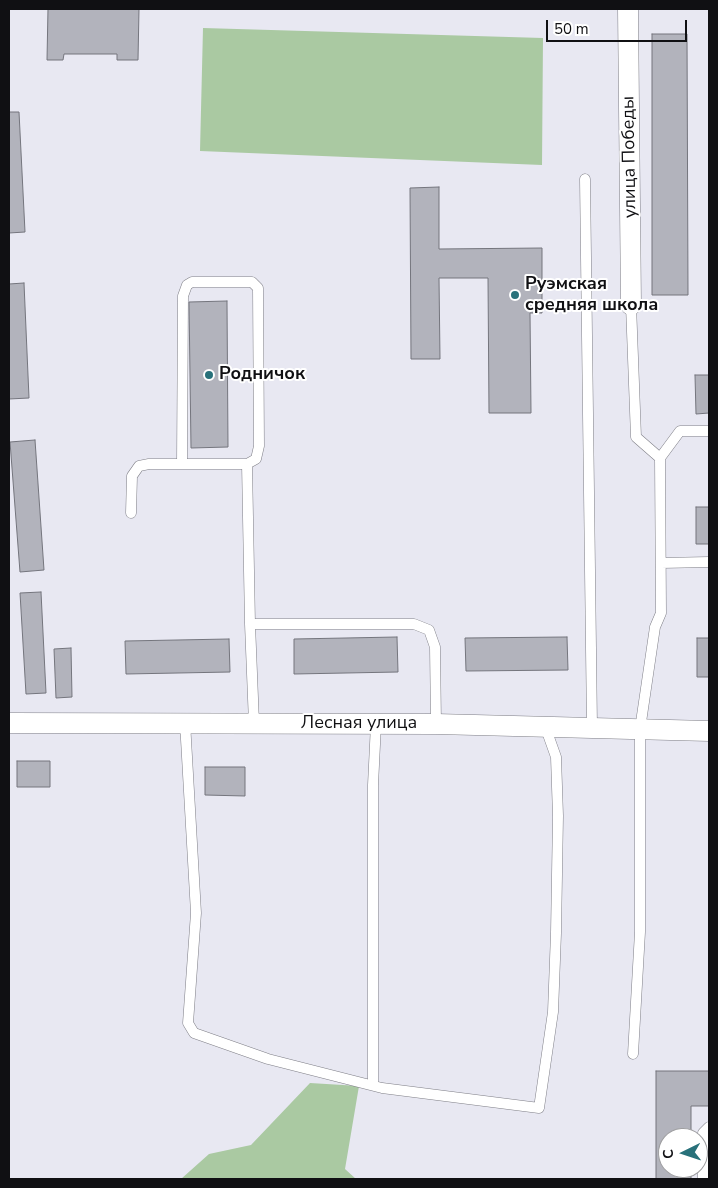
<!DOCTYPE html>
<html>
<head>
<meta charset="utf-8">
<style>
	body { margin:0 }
	#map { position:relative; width:718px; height:1188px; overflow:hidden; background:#e8e8f2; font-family:"Nunito Sans",sans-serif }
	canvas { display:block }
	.frame { position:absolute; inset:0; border:10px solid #101013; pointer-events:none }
	.north { position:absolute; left:658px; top:1128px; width:50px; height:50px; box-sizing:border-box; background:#fff; border:1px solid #9f9fa1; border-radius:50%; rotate:266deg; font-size:14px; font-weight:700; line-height:20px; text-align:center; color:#101013 }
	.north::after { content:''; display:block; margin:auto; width:18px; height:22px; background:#28717a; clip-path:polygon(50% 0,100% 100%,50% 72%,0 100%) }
	.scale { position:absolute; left:546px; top:20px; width:141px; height:22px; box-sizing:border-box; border:2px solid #101013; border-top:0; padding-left:6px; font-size:15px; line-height:18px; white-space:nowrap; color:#101013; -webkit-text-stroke:4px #fff; paint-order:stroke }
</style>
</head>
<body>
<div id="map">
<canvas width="718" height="1188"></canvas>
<div class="frame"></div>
<div class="north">С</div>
<div class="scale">50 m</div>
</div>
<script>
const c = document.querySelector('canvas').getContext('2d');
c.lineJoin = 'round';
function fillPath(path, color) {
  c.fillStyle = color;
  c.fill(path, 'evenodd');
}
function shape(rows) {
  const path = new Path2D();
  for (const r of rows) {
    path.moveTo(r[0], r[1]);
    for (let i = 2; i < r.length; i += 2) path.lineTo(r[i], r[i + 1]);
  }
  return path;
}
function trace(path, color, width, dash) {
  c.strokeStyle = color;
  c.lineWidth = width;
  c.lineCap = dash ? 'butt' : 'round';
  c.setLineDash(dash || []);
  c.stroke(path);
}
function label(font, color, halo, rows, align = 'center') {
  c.font = font + ' "Nunito Sans",sans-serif';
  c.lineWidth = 4;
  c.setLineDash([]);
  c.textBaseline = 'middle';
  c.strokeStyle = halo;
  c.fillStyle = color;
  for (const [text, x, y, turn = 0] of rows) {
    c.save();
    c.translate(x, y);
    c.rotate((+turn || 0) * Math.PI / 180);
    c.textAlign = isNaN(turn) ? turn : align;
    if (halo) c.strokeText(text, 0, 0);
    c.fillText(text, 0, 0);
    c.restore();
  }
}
fillPath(shape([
	[203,28,543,38,542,165,200,151],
	[310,1083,359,1086,345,1169,356,1179,92,1179,181,1179,209,1154,251,1145]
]), '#aac9a2');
const building = shape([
	[48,9,139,9,138,60,117,60,117,54,64,54,63,60,47,60,48,9],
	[652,34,687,34,688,295,652,295,652,34],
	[9,112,19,112,25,232,9,233,9,112],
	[439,187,439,249,542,248,542,313,530,313,531,413,489,413,488,278,439,278,440,359,411,359,410,188,439,187],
	[24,283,29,398,9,399,9,284,24,283],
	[227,301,228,447,191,448,189,302,227,301],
	[695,375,709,375,709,413,696,414,695,375],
	[35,440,44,570,20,572,10,442,35,440],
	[696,507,709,507,709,544,696,544,696,507],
	[41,592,46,693,26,694,20,593,41,592],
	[397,637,398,672,294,674,294,639,397,637],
	[567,637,568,670,466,671,465,638,567,637],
	[697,638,709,638,709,677,697,677,697,638],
	[229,639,230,672,126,674,125,641,229,639],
	[71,648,72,697,56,698,54,649,71,648],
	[17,761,50,761,50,787,17,787,17,761],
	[205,767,245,767,245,796,205,795,205,767],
	[656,1071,709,1071,709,1106,691,1106,691,1138,668,1138,668,1168,691,1168,691,1179,656,1179,656,1071]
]);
fillPath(building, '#b2b3bc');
trace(building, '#74757d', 1);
const service = shape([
	[585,179,592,727],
	[631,305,636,437,660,458,661,613,655,627,640,729,640,932,633,1054],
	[660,458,680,431,709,431],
	[182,464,183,296,187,285,192,282,252,282,258,288,259,446,256,459,247,464,250,624],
	[131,513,132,476,139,466,149,464,247,464],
	[661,563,709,562],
	[185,722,196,913,188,1023,194,1033,268,1059,382,1088,539,1108,553,1012,556,933,558,816,556,757,545,726],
	[254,723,250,624,414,624,429,630,435,647,436,724],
	[373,1085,373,785,376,724],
	[703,1179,703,1133,709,1127]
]);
const minor = shape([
	[628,9,631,305],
	[9,723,436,724,709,731]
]);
trace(service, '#7e7e86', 11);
trace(minor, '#7e7e86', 21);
trace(service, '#fff', 10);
trace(minor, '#fff', 20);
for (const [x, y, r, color] of [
	[515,295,5,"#28717a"],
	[209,375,5,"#28717a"]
]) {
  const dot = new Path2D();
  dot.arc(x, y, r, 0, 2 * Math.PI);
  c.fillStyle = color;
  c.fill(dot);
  trace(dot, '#fff', 2);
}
label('18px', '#101013', '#fff', [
	["улица Победы",630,157,-91],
	["Лесная улица",359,724]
]);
label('bold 18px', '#101013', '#fff', [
	["Руэмская",525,285],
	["средняя школа",525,306],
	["Родничок",219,375]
], 'left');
</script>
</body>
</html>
